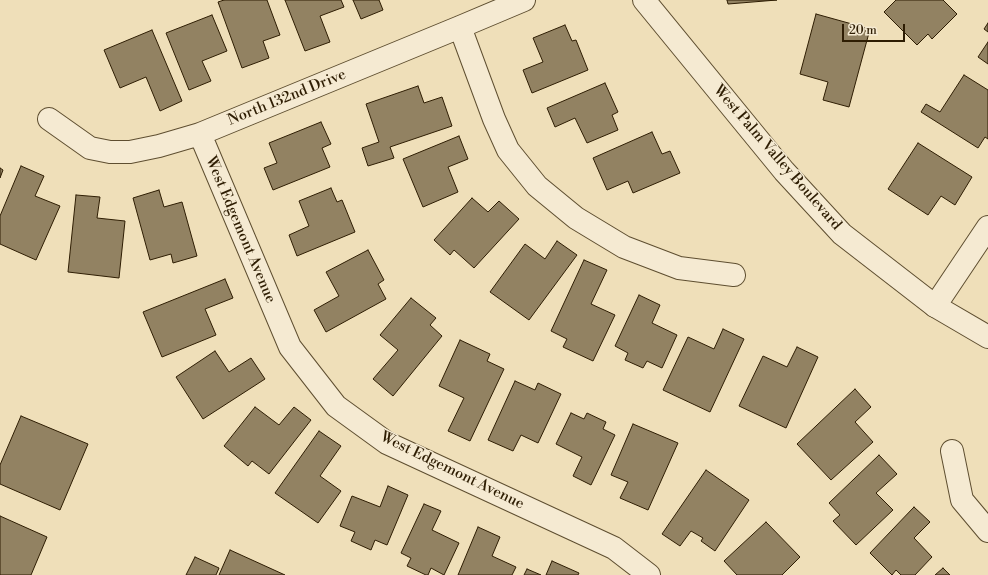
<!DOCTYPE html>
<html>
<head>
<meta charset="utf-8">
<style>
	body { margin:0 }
	#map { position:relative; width:988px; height:575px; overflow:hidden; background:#efdfb9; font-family:"Libre Bodoni",serif }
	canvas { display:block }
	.scale { position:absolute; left:842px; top:24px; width:63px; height:18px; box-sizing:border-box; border:2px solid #2e1d03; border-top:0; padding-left:5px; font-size:12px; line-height:14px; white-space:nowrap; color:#2e1d03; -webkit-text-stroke:3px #f5ead2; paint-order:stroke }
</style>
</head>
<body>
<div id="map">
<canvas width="988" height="575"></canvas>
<div class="scale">20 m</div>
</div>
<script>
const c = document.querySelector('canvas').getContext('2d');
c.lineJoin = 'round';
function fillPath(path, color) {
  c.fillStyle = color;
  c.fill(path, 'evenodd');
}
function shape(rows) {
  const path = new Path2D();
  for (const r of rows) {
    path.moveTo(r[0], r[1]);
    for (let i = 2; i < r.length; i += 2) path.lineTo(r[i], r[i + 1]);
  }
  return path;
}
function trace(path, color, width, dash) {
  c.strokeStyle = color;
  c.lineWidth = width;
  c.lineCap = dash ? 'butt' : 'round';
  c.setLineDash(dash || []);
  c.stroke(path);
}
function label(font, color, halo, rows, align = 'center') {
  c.font = font + ' "Libre Bodoni",serif';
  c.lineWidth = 3;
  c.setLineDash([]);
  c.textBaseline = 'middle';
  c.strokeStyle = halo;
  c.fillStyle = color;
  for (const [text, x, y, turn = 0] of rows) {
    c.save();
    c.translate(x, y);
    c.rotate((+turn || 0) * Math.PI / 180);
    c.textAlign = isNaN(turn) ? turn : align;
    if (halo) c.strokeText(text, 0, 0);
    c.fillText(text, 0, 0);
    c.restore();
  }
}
const building = shape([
	[224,0,267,0,280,35,263,41,269,58,242,68,218,2,224,0],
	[285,0,341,0,344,7,320,16,330,42,305,51,285,0],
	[353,0,379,0,383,10,361,19,353,0],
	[727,0,777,0,728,4,727,0],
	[896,0,943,0,957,14,932,39,928,34,917,45,884,12,896,0],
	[816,14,870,29,849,107,823,100,828,82,800,74,816,14],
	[212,15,227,51,202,61,211,81,189,90,166,33,212,15],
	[988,23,988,32,984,29,988,23],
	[565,25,572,41,576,40,588,70,532,93,523,70,543,62,533,38,565,25],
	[152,30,182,101,160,111,146,77,120,88,104,50,152,30],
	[988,42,988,64,978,57,988,42],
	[964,75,988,90,988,139,985,137,978,148,921,112,926,104,940,112,964,75],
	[605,83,618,112,612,115,618,130,587,143,575,118,555,127,547,108,605,83],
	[418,86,424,103,442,97,452,126,390,147,394,158,368,166,362,148,379,142,366,104,418,86],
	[321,122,331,144,322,148,330,167,273,190,264,168,277,163,269,143,321,122],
	[652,132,662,154,670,151,680,173,633,193,628,181,607,190,593,158,652,132],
	[459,136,468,159,448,167,458,192,423,207,403,159,459,136],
	[918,143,972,177,955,205,941,196,928,215,888,189,918,143],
	[21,166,44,176,35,196,60,206,36,260,0,244,0,216,21,166],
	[0,168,3,170,0,178,0,168],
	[331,188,337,202,342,200,355,232,297,256,289,235,309,226,299,201,331,188],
	[159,190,164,207,182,202,197,256,173,263,171,254,150,260,133,198,159,190],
	[76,195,100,197,97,218,125,221,119,278,68,272,76,195],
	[472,198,488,212,499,201,519,219,474,268,454,250,450,255,434,240,472,198],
	[557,241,577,255,529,320,490,292,525,244,545,259,557,241],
	[368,250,384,280,378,284,386,299,326,332,314,310,339,296,326,272,368,250],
	[584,260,607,270,591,304,615,315,593,361,563,347,567,339,551,331,584,260],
	[225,279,233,298,205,309,216,335,162,357,143,312,225,279],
	[639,295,660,305,652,323,677,335,662,368,647,361,643,368,625,360,628,353,615,346,639,295],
	[411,298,436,318,430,325,442,336,393,396,373,379,398,350,380,335,411,298],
	[723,329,744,339,710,412,663,390,688,337,714,349,723,329],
	[460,340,490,354,487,361,504,369,470,441,448,431,464,398,439,386,460,340],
	[797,347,818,357,786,428,739,406,763,356,787,367,797,347],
	[215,351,229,372,251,358,265,379,203,419,176,377,215,351],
	[515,381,535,390,538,383,561,394,538,443,521,435,513,451,488,440,515,381],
	[855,389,871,407,855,422,873,442,831,480,797,444,855,389],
	[255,407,279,425,294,407,311,420,269,474,252,461,248,466,224,446,255,407],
	[571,413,584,419,587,413,606,422,603,429,615,435,591,485,573,476,582,457,556,444,571,413],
	[21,416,88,444,60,510,0,484,0,465,21,416],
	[633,424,678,443,648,510,620,498,628,482,611,475,633,424],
	[319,431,341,446,320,476,341,491,318,523,275,493,319,431],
	[879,455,897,474,876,493,893,510,856,545,833,521,840,515,829,503,879,455],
	[706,470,749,500,715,551,701,541,703,538,691,531,680,546,662,534,706,470],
	[388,486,408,495,387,545,375,540,371,550,351,541,355,532,340,526,352,496,380,507,388,486],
	[424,504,441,511,432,530,459,543,444,575,431,568,428,575,426,575,407,566,411,558,401,553,424,504],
	[914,507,930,522,914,538,932,557,915,575,901,575,896,570,892,575,870,553,914,507],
	[0,516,47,537,31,575,0,575,0,516],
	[766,522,800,557,782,575,737,575,724,561,766,522],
	[478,527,500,537,492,556,516,567,512,575,458,575,478,527],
	[230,550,285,575,219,575,230,550],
	[195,557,219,568,216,575,186,575,195,557],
	[552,561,579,573,578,575,546,575,552,561],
	[943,568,950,575,935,575,943,568],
	[527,569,541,575,524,575,527,569]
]);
fillPath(building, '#928262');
trace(building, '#2e1d03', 1);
const minor = shape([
	[460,27,494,119,508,150,537,186,576,218,624,247,679,268,734,275],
	[49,119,90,148,110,152,130,152,159,146,200,134,460,27,524,0],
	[200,134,290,347,336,406,387,443,614,548,649,575],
	[935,306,988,227],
	[952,451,962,500,988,531]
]);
const tertiary = shape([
	[644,0,784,171,842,234,935,306,988,337]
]);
trace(minor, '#5e4e30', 24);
trace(tertiary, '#5e4e30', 24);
trace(minor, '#f5ead2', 22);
trace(tertiary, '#f5ead2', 22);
label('15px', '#2e1d03', '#f5ead2', [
	["North 132nd Drive",287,98,-22],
	["West Palm Valley Boulevard",777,158,49],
	["West Edgemont Avenue",240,230,67],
	["West Edgemont Avenue",452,471,26]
]);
</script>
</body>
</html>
